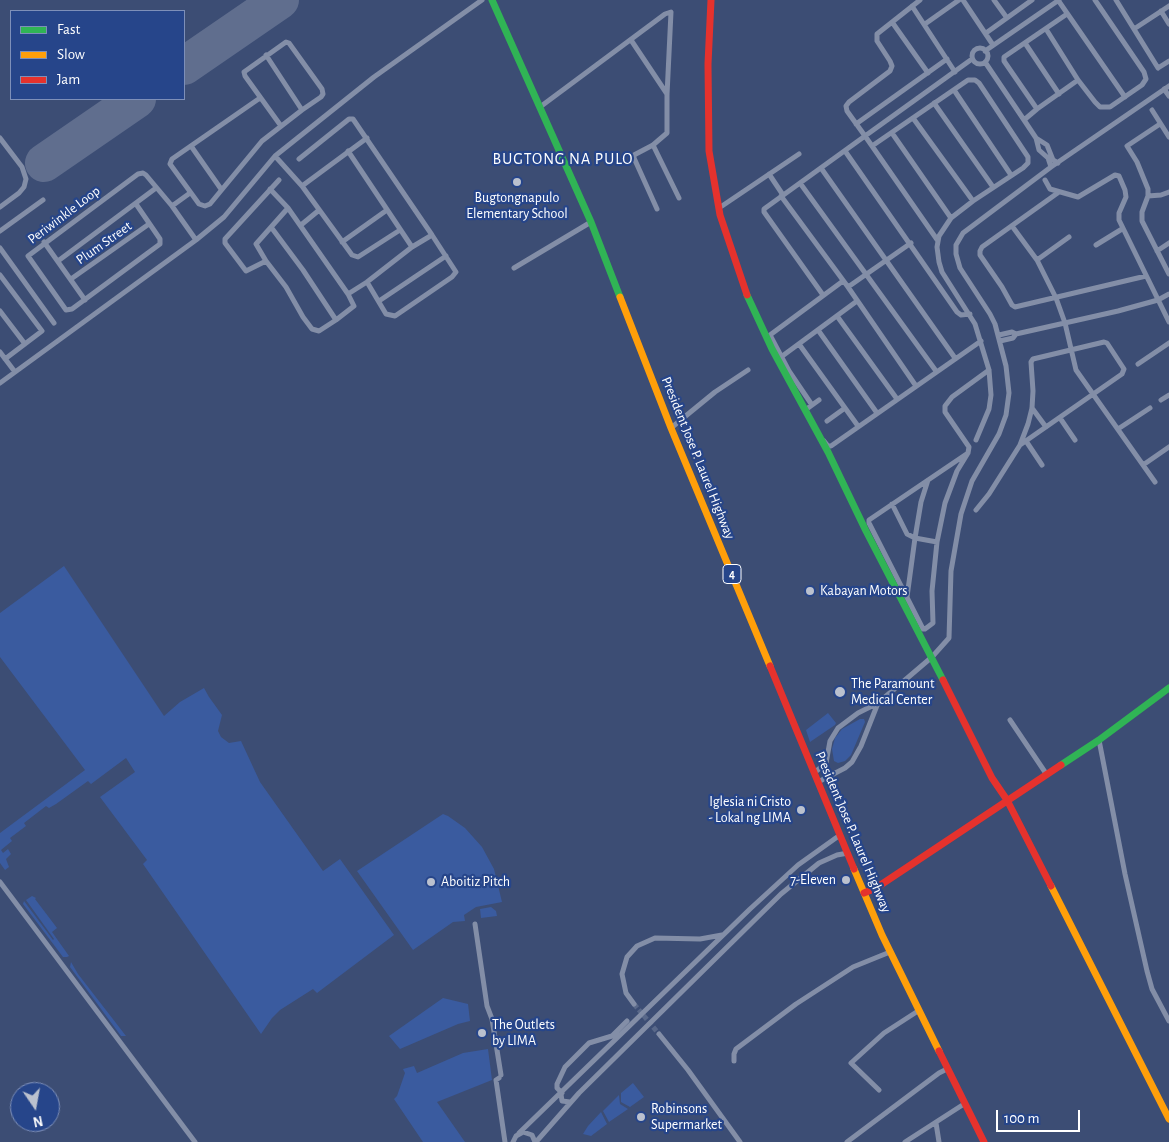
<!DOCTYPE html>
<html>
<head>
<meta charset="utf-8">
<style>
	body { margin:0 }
	#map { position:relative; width:1169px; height:1142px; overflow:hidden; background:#3c4d74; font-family:"Alegreya Sans",sans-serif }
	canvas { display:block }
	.legend { position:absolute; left:10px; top:10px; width:175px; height:90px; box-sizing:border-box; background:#26458a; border:1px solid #7d8fb9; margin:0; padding:6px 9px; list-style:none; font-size:15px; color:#fff }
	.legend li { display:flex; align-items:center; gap:10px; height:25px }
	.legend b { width:25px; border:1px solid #7d8fb9 }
	.north { position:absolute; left:10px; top:1082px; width:50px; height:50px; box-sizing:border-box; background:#26458a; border:1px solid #7d8fb9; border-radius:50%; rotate:168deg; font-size:14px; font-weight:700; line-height:20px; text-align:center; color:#fff }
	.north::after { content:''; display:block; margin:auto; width:18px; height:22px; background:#bbc1ce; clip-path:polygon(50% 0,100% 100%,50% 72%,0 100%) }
	.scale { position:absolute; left:996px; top:1110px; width:84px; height:22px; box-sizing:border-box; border:2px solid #fff; border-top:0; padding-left:6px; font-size:15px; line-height:18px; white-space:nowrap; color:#fff; -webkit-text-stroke:4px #26458a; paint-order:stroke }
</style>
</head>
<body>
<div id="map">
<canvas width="1169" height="1142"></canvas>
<ul class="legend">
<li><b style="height:6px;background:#30b455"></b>Fast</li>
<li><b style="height:6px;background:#ff9f0a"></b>Slow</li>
<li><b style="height:6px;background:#e5322d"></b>Jam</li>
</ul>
<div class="north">N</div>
<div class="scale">100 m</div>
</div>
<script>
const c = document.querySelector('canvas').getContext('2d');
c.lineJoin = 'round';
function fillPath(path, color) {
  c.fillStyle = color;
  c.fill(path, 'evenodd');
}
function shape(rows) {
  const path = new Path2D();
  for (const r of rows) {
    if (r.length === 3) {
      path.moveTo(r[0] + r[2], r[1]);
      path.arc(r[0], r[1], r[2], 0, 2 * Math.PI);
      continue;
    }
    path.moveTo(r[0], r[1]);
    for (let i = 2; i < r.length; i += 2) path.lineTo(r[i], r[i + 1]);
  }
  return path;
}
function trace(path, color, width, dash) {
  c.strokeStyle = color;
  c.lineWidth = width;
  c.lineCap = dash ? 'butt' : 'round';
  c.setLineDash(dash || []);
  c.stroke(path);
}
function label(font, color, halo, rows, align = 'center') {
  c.font = font + ' "Alegreya Sans",sans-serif';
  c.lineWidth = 4.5;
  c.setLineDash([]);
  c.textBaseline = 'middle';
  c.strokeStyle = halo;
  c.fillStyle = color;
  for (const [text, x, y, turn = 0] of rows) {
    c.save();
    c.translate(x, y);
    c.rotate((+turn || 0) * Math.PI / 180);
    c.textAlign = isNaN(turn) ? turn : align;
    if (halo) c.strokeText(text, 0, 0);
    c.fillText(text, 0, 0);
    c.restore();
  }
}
fillPath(shape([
	[64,566,164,716,180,702,204,688,209,697,222,715,218,731,221,737,229,743,241,741,260,782,323,871,340,859,394,935,317,993,313,989,280,1010,272,1018,261,1034,143,864,147,860,100,797,135,772,126,758,91,784,88,781,56,804,49,808,46,806,24,823,26,826,10,838,12,841,1,850,3,853,8,849,11,854,6,859,9,867,5,870,0,863,0,833,85,770,0,657,0,613],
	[828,713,836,723,835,725,810,742,806,730],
	[860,719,864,719,865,722,851,755,845,761,838,763,834,761,832,749,835,738,842,729],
	[443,814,448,816,465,828,482,847,494,869,502,902,476,907,464,915,465,921,453,922,413,950,357,871],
	[32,896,36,898,35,899,57,928,52,932,69,956,67,957,63,957,23,904,24,901,53,940,54,939,26,900],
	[491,907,496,911,497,916,481,918,480,909],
	[71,962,78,974,126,1036,121,1036,70,967],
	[443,998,468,1004,470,1021,458,1024,400,1049,389,1036],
	[488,1049,492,1080,437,1102,465,1142,423,1142,394,1099,397,1096,405,1073,403,1069,414,1066,417,1073,463,1053],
	[633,1083,644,1097,630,1107,621,1102,621,1093],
	[619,1095,620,1104,628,1109,609,1122,603,1111],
	[601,1112,607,1124,591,1136,583,1134,588,1126]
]), '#3a5b9f');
trace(shape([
	[184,66,280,0],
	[44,163,137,99]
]), '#606e8e', 38);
trace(shape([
	[634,1004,659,1034]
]), '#596889', 5, [5, 2.5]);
trace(shape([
	[963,0,993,45],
	[994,0,1007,18],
	[1058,0,1125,97],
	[1116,0,1158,68,1169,61],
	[912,6,955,72],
	[1161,11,1169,24],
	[1067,14,1004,57,1004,61,1037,109,1078,80],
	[892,22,928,73],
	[925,24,959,0],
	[1046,29,1078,80,1095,102,1100,107,1110,107,1142,85,1146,79,1144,72,1095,0],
	[1134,29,1169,6],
	[986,33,1032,0],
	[631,40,667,94],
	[1025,43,1059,94],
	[980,56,8],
	[985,51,1059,0],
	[266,55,302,110],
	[972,59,865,136,872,146,968,80,975,80,979,83,1028,157,1028,163,1023,168,973,201,951,218,939,236,937,247,939,262,942,272,975,324,989,370,991,395,989,409,976,440],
	[985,62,1024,120,1037,109],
	[1164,89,1169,96],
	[954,90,1011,175],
	[260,98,172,159,170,164,199,204,205,206,210,204,262,141,302,110,321,97,323,94,322,89,289,43,286,42,244,72,245,76,281,126],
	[934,103,993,187],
	[540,107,665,14,671,12,667,95,667,133,653,145,634,155,634,158,657,209],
	[1152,110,1169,137],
	[913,118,973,201],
	[1024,120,1036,138],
	[856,124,947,59],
	[1160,124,1127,146,1137,162,1148,189,1148,196,1142,212,1142,221,1169,274],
	[892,133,951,218],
	[0,138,22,167,26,179,24,187,19,193,0,207],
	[653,145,679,198],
	[191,146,221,189],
	[872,146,938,241],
	[348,151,412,247],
	[845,151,957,312,961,315,970,314],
	[275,156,302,186,352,255,358,257,400,230],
	[299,159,349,119,353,119,432,235,456,272,452,277,395,316,386,314,367,282],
	[1051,167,1048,158,1039,150,1036,138,1047,145,1053,160,1058,163],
	[821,168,955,358],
	[769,174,783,195],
	[1045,180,1050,189,1078,197,1115,175,1119,176,1125,190,1126,197,1119,213,1119,220,1169,322],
	[800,183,936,371],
	[302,186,367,138],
	[270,189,288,208],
	[1059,192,982,247,980,251,980,255,1002,287,1012,305,1015,307,1146,276],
	[781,196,848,287,916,386],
	[1148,196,1161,195,1169,192],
	[136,204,160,239,160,244,72,309,66,310,28,256,138,174,143,173,146,175,172,206,196,240],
	[172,206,190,193],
	[722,206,799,154],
	[288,208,348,294,354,306,336,320,319,331,312,329,303,317,286,287,266,261,256,244,288,208],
	[301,225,318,211],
	[1012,226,1037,260,1056,298,1065,323,1076,370,1155,482],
	[271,227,303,270,336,320],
	[0,231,43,200],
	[44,242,85,300],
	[342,242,387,210],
	[1096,245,1122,229],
	[0,248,54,323],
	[1157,251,1169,243],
	[1037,260,1069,237],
	[58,261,156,188],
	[266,261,246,271,225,243,225,239,279,180],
	[514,268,591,222],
	[0,275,42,331,5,359],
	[71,279,149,224],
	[848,287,911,243],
	[348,294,367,282,412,247,432,235],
	[823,295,764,212,764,209,865,136,847,111,846,106,849,102,890,71,892,66,890,61,877,41,877,34,920,0],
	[379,301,446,256],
	[0,311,25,344],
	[837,316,897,399],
	[818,330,877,413],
	[999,335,1012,332,1016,334,1118,311,1158,300,1169,294],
	[1000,341,1013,338,1016,334],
	[799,344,858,426],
	[0,352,15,372],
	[781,357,857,301],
	[1138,364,1169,343],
	[0,383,196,240,224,217,275,156,374,77,482,0],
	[1161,400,1169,395],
	[812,405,789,371,770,335,843,281],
	[808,408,819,400],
	[1032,408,1046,427],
	[1060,418,1075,440],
	[827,421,845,408],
	[671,428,715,392,748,370],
	[1118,429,1150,408],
	[824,441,828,446,831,446,981,341],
	[1026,441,1042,465],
	[968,453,957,471,945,503,937,542,932,591,933,623,925,629,923,629,869,523,869,520,968,453,969,447,945,412,945,406,952,397,989,370],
	[1143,465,1169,447],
	[892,504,907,534,915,538,937,542],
	[976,510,989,494,1020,445,1028,424,1032,408,1033,391,1031,362,1033,359,1104,342,1107,343,1124,369,1122,374,1020,445],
	[907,597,915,538,921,502,928,480],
	[1010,720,1047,775],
	[1099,740,1125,874,1147,971,1152,989,1169,1021],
	[814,773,826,763,830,741,838,728,858,713,878,703,932,657,949,638,951,571,961,514,972,481,999,434,1006,415,1009,393,1006,366,995,324,990,314,960,268,956,254,956,245,963,233,1051,167,1169,86],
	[818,782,845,768,852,762,861,746,878,703],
	[0,882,195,1142],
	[475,924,487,1006,492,1019,501,1075],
	[634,1004,626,993,622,974,627,957,637,946,655,938,700,939,722,935],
	[659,1034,688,1070,740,1142],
	[734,1061,734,1054,736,1049,796,1004,853,967,890,952],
	[499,1078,496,1080,505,1142],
	[879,1090,851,1063,884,1033,918,1011],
	[562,1093,557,1088,557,1084,565,1067,589,1043,612,1036,627,1021],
	[561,1094,562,1101,570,1102],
	[936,1123,939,1142],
	[519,1133,750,909,798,865,840,835],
	[513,1142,516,1136,523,1132,532,1135,535,1142],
	[536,1142,579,1093,781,894,819,863,837,855,848,853],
	[847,1142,939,1073,947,1069],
	[905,1142,964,1104]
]), '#838ea7', 5);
trace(shape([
	[492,0,591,222,620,297],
	[747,295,772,349,828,452,866,531,943,680],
	[1061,765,1099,740,1169,688]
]), '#30b455', 7);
trace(shape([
	[620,297,671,428,770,666],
	[854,869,882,935,939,1051],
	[1051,886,1169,1119]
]), '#ff9f0a', 7);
trace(shape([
	[711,0,708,64,709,151,720,215,747,295],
	[770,666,854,869],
	[943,680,992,778,1007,800,1051,886],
	[864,893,876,888,1061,765],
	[939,1051,984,1142]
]), '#e5322d', 7);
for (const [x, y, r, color] of [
	[517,182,5,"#bbc1ce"],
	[810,591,5,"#bbc1ce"],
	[840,692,6,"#bbc1ce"],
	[801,810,5,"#bbc1ce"],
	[846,880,5,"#bbc1ce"],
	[431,882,5,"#bbc1ce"],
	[482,1033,5,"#bbc1ce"],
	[641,1117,5,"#bbc1ce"]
]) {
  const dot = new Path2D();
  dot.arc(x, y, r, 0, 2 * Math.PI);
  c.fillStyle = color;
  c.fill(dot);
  trace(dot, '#26458a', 2);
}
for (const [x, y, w] of [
	[732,574,18]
]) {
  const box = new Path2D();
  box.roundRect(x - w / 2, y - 9.5, w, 19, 4);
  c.fillStyle = '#26458a';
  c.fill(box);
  trace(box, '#fff', 1);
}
label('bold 12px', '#fff', null, [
	["4",732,574]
]);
label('14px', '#fff', '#26458a', [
	["Bugtongnapulo",517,198,"center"],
	["Elementary School",517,214,"center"],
	["Kabayan Motors",820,591],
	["The Paramount",851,684],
	["Medical Center",851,700],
	["Iglesia ni Cristo",791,802,"right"],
	["- Lokal ng LIMA",791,818,"right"],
	["7-Eleven",836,880,"right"],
	["Aboitiz Pitch",441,882],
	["The Outlets",492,1025],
	["by LIMA",492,1041],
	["Robinsons",651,1109],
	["Supermarket",651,1125]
], 'left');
label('14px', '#fff', '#26458a', [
	["Periwinkle Loop",64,215,-37],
	["Plum Street",104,243,-35],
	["President Jose P. Laurel Highway",698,458,68],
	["President Jose P. Laurel Highway",853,832,67]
]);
c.letterSpacing = '1px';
label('16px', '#fff', '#26458a', [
	["BUGTONG NA PULO",563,159]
]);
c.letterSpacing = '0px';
</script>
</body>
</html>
